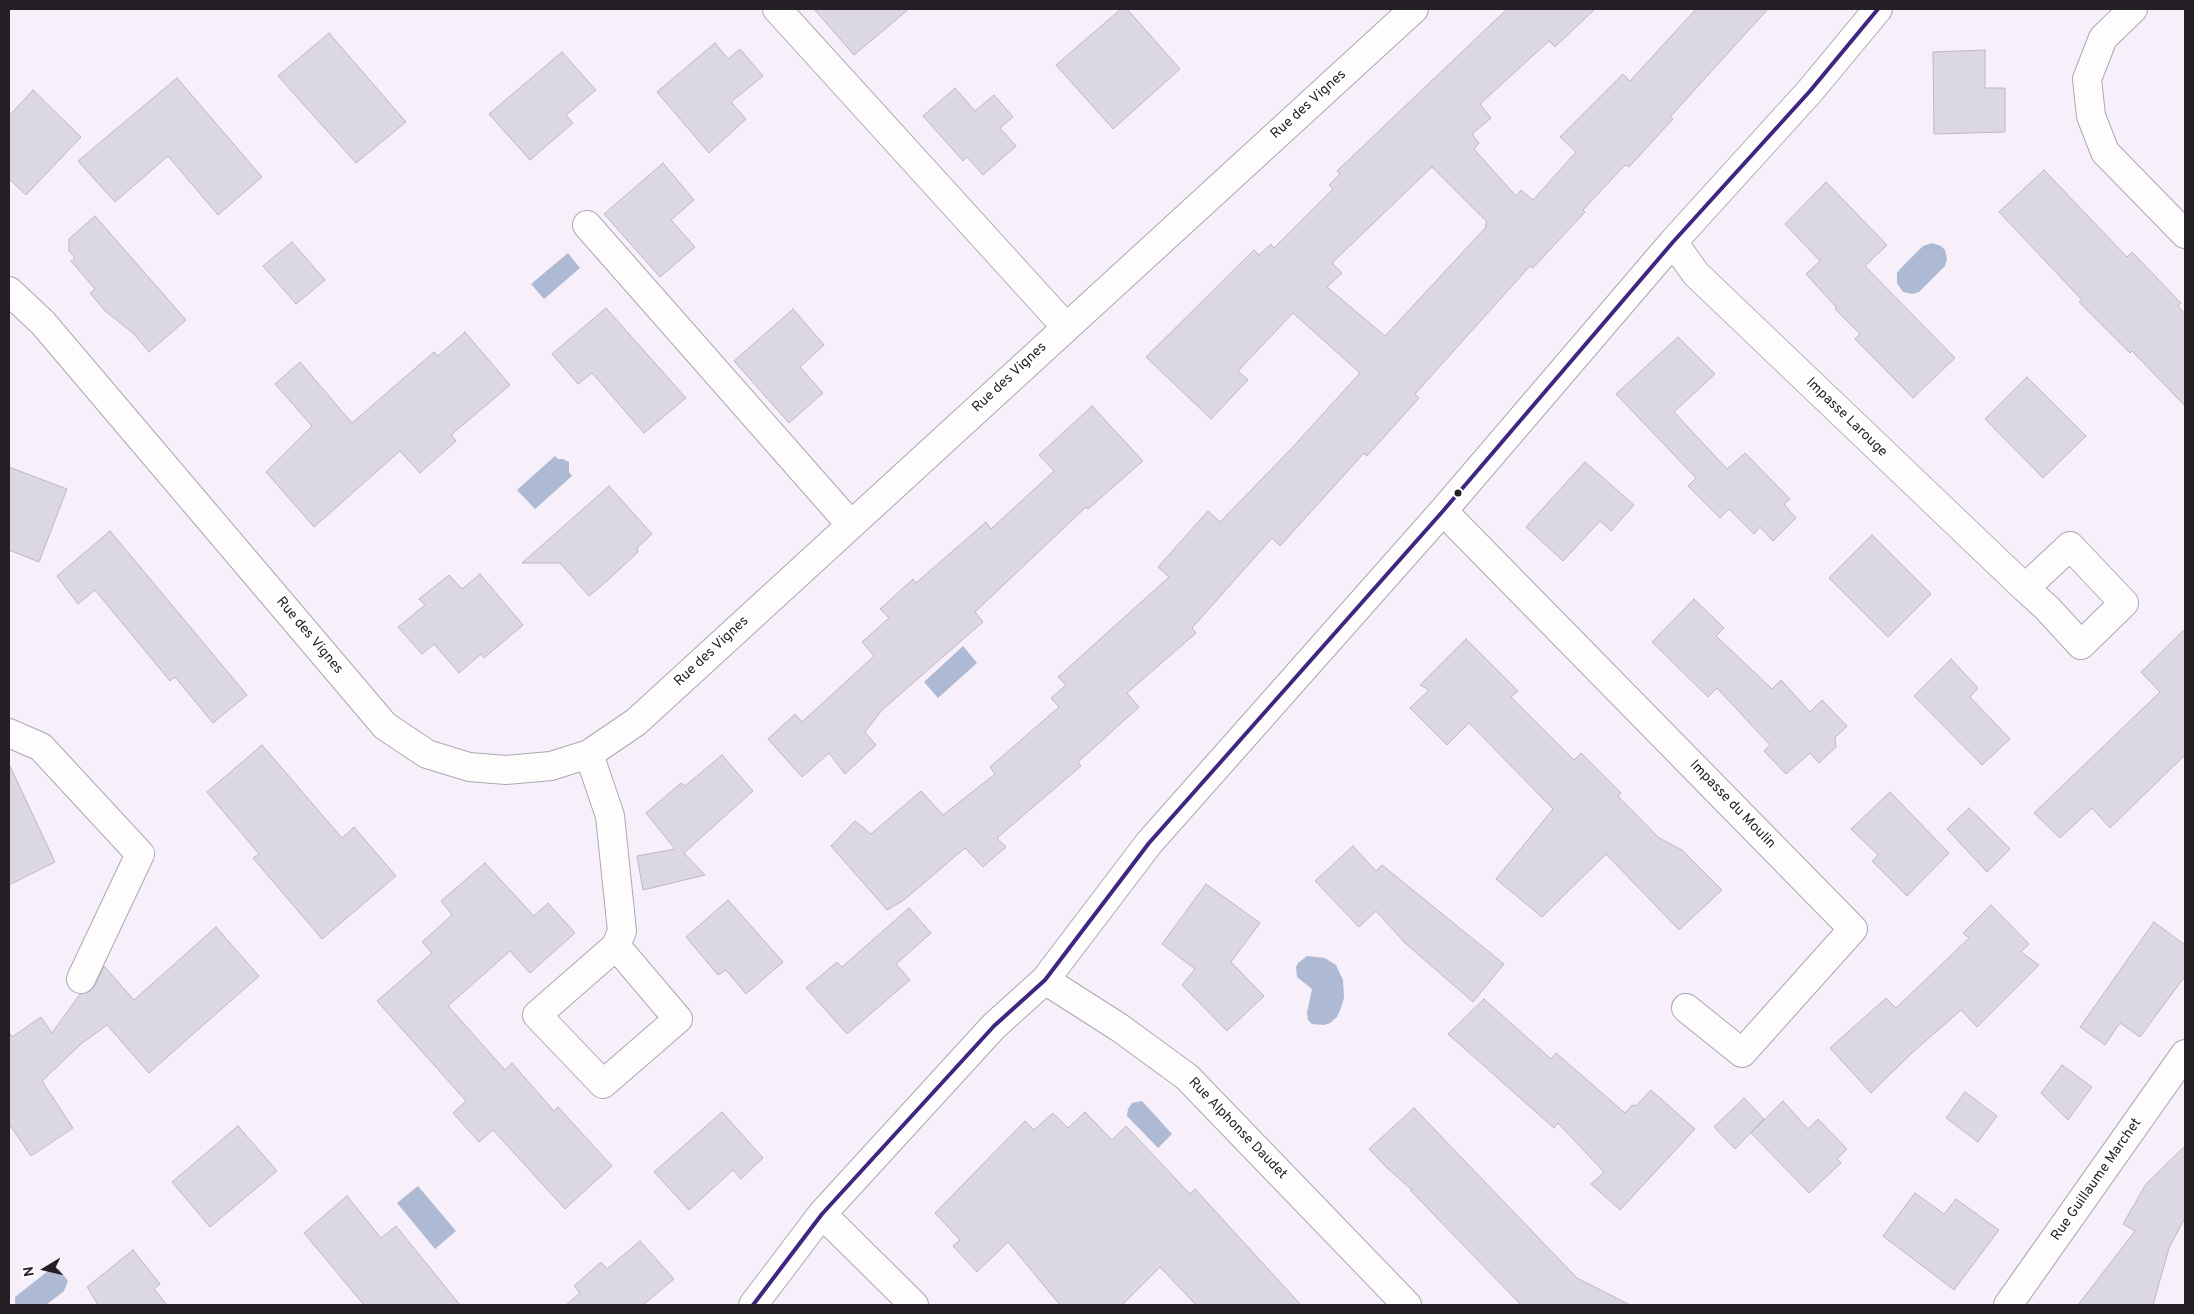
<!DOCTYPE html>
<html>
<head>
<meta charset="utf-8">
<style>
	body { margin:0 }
	#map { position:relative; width:2194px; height:1314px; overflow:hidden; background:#f7effa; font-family:Overpass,sans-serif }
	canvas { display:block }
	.frame { position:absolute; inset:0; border:10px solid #241f25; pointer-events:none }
	.north { position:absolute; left:20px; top:1244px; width:50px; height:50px; -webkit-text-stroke:4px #fff; paint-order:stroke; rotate:261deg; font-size:14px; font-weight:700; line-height:20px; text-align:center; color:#241f25 }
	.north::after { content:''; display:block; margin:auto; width:18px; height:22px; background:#241f25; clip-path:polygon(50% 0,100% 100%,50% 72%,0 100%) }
</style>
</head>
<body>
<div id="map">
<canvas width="2194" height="1314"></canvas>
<div class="frame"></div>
<div class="north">N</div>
</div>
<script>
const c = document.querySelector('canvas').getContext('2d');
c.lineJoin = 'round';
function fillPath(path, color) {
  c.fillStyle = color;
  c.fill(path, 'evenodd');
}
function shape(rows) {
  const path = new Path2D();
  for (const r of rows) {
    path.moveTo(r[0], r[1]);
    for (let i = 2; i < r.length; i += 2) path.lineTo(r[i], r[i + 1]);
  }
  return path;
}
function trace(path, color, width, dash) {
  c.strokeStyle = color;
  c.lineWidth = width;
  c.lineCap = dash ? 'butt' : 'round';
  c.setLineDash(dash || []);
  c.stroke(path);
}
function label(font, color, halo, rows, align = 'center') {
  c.font = font + ' Overpass,sans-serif';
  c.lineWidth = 4.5;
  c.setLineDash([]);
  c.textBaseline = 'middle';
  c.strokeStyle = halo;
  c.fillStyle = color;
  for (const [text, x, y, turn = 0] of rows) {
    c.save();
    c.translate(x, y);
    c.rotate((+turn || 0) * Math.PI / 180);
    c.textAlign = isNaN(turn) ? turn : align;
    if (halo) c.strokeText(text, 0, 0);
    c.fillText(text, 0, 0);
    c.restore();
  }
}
fillPath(shape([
	[1932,243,1941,246,1945,250,1947,259,1945,266,1919,292,1912,294,1903,292,1897,283,1897,273,1900,269,1923,246],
	[568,253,580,268,544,299,531,284],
	[555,456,558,459,563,459,569,462,569,472,572,476,535,509,517,490],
	[963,646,977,663,938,698,924,682],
	[1307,956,1325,958,1336,965,1343,980,1344,998,1341,1008,1337,1017,1330,1023,1324,1025,1312,1024,1308,1020,1307,1013,1312,989,1297,977,1296,967,1298,963],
	[1142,1101,1172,1134,1158,1148,1127,1116,1128,1109,1132,1103],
	[418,1186,456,1231,435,1249,397,1203],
	[54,1269,59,1269,68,1281,64,1291,46,1305,15,1305,15,1297,48,1271]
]), '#aebad4');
const building = shape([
	[814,9,909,9,854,55,814,9],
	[1121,9,1127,9,1180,69,1113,129,1056,65,1121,9],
	[1507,9,1595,9,1555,47,1549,41,1480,104,1491,118,1472,134,1479,143,1474,149,1516,196,1521,190,1533,200,1576,152,1560,137,1623,74,1630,81,1696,9,1768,9,1670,117,1673,119,1629,167,1625,165,1583,210,1585,212,1533,268,1530,266,1415,394,1419,398,1367,456,1364,453,1280,546,1272,538,1192,628,1196,633,1127,693,1139,707,1078,762,1081,766,997,838,1006,847,983,867,965,848,904,900,887,910,831,846,855,821,871,834,921,791,943,815,995,774,990,767,1059,707,1051,698,1066,685,1058,677,1169,577,1158,567,1208,511,1220,522,1291,449,1360,373,1293,313,1238,371,1248,380,1211,419,1146,357,1254,250,1259,255,1271,244,1274,248,1333,189,1329,185,1340,174,1337,171,1507,9],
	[1432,167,1487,222,1485,225,1487,226,1385,336,1327,287,1342,273,1332,263,1432,167],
	[329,33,406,122,356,163,278,76,329,33],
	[715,43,728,59,740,49,763,76,731,102,746,119,709,153,657,92,715,43],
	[1985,50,1985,88,2005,88,2005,132,1934,134,1933,52,1985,50],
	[562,52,596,90,566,115,573,123,530,160,489,114,562,52],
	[177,78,262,177,218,215,168,156,115,202,78,161,177,78],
	[955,88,975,111,994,95,1013,117,1000,128,1016,146,983,175,967,157,963,161,923,116,955,88],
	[33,90,81,137,26,195,9,179,9,116,33,90],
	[663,163,694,200,671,220,695,247,660,277,604,214,663,163],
	[2044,170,2127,257,2132,252,2181,303,2178,306,2185,314,2185,406,2132,351,2130,353,2079,302,2082,300,1999,212,2044,170],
	[1826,182,1887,245,1865,266,1955,358,1913,398,1855,339,1860,334,1835,309,1837,308,1806,274,1820,261,1785,224,1826,182],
	[95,216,186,320,149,352,133,333,105,311,90,293,95,289,71,261,75,258,69,251,69,239,95,216],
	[292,242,325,280,296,304,263,266,292,242],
	[606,308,686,398,644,433,592,373,578,384,552,354,606,308],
	[793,309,824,345,800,367,823,393,789,423,734,361,793,309],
	[465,332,510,385,451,435,456,441,420,473,400,451,314,527,266,472,312,426,275,384,300,362,352,423,434,352,438,356,465,332],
	[1678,337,1715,374,1674,412,1727,469,1745,453,1790,499,1784,504,1796,518,1773,541,1760,527,1754,534,1729,509,1720,518,1688,486,1696,478,1616,394,1678,337],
	[2027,377,2086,436,2043,478,1985,419,2027,377],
	[1092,406,1143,461,1088,509,1086,507,975,612,983,622,882,710,865,732,876,745,845,774,829,753,802,777,768,739,795,714,802,722,874,656,862,642,889,618,880,609,913,579,916,583,986,522,991,529,1054,471,1039,455,1092,406],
	[1585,462,1634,505,1611,531,1600,521,1563,561,1526,527,1585,462],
	[9,467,67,489,39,562,9,550,9,467],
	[609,486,652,534,637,548,638,552,606,582,589,596,560,563,522,563,609,486],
	[110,531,247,695,213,723,175,677,170,681,95,590,78,604,57,576,110,531],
	[1872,535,1931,594,1888,637,1829,578,1872,535],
	[480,574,523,625,484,658,481,654,459,673,434,644,422,654,398,627,425,605,419,599,449,575,462,589,480,574],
	[1694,599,1724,628,1716,636,1772,689,1781,680,1810,712,1822,700,1847,726,1835,738,1836,747,1819,763,1810,753,1786,774,1764,751,1770,745,1717,688,1708,697,1652,642,1694,599],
	[2185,629,2185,755,2110,828,2092,808,2060,838,2034,813,2160,692,2141,672,2185,629],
	[1466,639,1518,691,1511,697,1574,760,1581,753,1621,793,1618,796,1659,838,1682,850,1722,890,1679,930,1606,854,1542,917,1496,879,1553,809,1469,723,1447,745,1410,708,1429,690,1420,685,1466,639],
	[1951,659,1978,688,1970,697,2010,739,1982,765,1914,696,1951,659],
	[262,745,342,838,354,827,396,876,322,939,253,858,259,854,207,792,262,745],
	[722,755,753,791,684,853,705,875,643,890,637,856,675,849,646,813,681,783,685,786,722,755],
	[9,764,55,862,9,885,9,764],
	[1890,792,1949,853,1907,896,1872,861,1878,855,1851,829,1890,792],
	[1969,808,2010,849,1987,872,1947,829,1969,808],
	[1353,846,1376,871,1382,865,1504,964,1473,1002,1405,943,1376,911,1359,927,1315,881,1353,846],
	[485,863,534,916,548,903,575,933,530,973,510,951,448,1006,505,1070,512,1063,554,1111,558,1107,612,1166,565,1209,493,1130,479,1142,453,1113,466,1101,377,1001,432,953,422,942,452,915,441,901,485,863],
	[1206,884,1260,923,1231,962,1264,996,1227,1031,1182,985,1195,969,1162,944,1206,884],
	[728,900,783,962,746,994,726,970,718,975,686,937,728,900],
	[1991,905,2029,944,2021,952,2039,965,1977,1027,1961,1010,1912,1053,1871,1093,1830,1048,1886,998,1896,1008,1969,938,1963,933,1991,905],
	[909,908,931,933,896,964,910,980,847,1034,806,988,837,962,842,967,909,908],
	[2154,922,2185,945,2185,976,2140,1037,2120,1023,2105,1045,2080,1027,2154,922],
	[216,927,259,976,149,1073,107,1025,81,1044,42,1081,73,1128,31,1156,9,1124,9,1032,12,1037,41,1017,52,1033,80,994,89,992,95,986,104,966,134,1000,216,927],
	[1484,999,1551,1059,1556,1053,1625,1113,1632,1105,1636,1106,1651,1090,1695,1129,1620,1210,1591,1184,1604,1172,1558,1123,1554,1128,1448,1034,1484,999],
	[2062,1065,2092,1087,2068,1120,2041,1093,2062,1065],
	[1965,1092,1997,1116,1978,1142,1946,1118,1965,1092],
	[1744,1098,1764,1119,1735,1149,1714,1127,1744,1098],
	[1783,1101,1808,1129,1818,1119,1847,1149,1837,1159,1841,1163,1809,1193,1751,1133,1783,1101],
	[1414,1108,1577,1278,1630,1305,1521,1305,1411,1191,1411,1189,1386,1167,1369,1149,1414,1108],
	[722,1112,763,1158,741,1179,733,1170,689,1210,654,1172,722,1112],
	[1085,1112,1112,1140,1126,1126,1190,1194,1195,1189,1301,1305,1196,1305,1160,1267,1122,1305,1060,1305,1008,1242,977,1272,953,1246,960,1240,935,1213,1025,1121,1034,1130,1053,1113,1068,1128,1085,1112],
	[238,1126,277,1171,210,1227,172,1182,238,1126],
	[2185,1146,2185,1218,2169,1248,2153,1305,2078,1305,2135,1231,2123,1224,2146,1184,2185,1146],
	[1915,1193,1944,1214,1956,1199,1999,1230,1954,1290,1883,1236,1915,1193],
	[347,1196,381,1238,396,1226,460,1305,364,1305,304,1233,347,1196],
	[640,1241,674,1279,643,1305,566,1305,580,1293,574,1286,601,1262,607,1269,640,1241],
	[133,1250,160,1284,154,1289,167,1305,98,1305,87,1287,133,1250]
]);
fillPath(building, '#dbd7e3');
trace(building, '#bcb8c1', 1);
const minor = shape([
	[777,9,1066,327],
	[2133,9,2103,38,2087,79,2091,116,2105,152,2185,234],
	[587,225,851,525],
	[1673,242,1696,274,2025,588,2047,608,2081,645,2124,603,2070,546,2025,588],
	[9,291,43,323,385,726,427,754,469,767,506,770,551,766,589,754,636,722,1414,9],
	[1443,511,1853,929,1742,1053,1686,1008],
	[9,733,41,747,140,854,81,979],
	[589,754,610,816,622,931,616,946,537,1015,603,1084,678,1019,616,946],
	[1045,980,1120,1028,1187,1077,1407,1305],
	[822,1214,914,1305],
	[753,1305,822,1214,994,1026,1045,980,1149,843,1443,511,1673,242,1810,91,1878,9],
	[2008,1305,2185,1054]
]);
trace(minor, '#ada8af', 30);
trace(minor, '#fefdfe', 28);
trace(shape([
	[753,1305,822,1214,994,1026,1045,980,1149,843,1443,511,1673,242,1810,91,1878,9]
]), '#3f2682', 4);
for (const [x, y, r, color] of [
	[1458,493,4.5,"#241f25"]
]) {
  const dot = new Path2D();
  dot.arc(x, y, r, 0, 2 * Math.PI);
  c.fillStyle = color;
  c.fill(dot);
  trace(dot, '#fff', 2);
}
label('14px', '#241f25', '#fff', [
	["Rue des Vignes",1309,105,-42],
	["Rue des Vignes",1010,378,-43],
	["Impasse Larouge",1846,418,44],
	["Rue des Vignes",309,636,50],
	["Rue des Vignes",712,652,-43],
	["Impasse du Moulin",1732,805,46],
	["Rue Alphonse Daudet",1237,1129,46],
	["Rue Guillaume Marchet",2097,1180,-55]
]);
</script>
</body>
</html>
